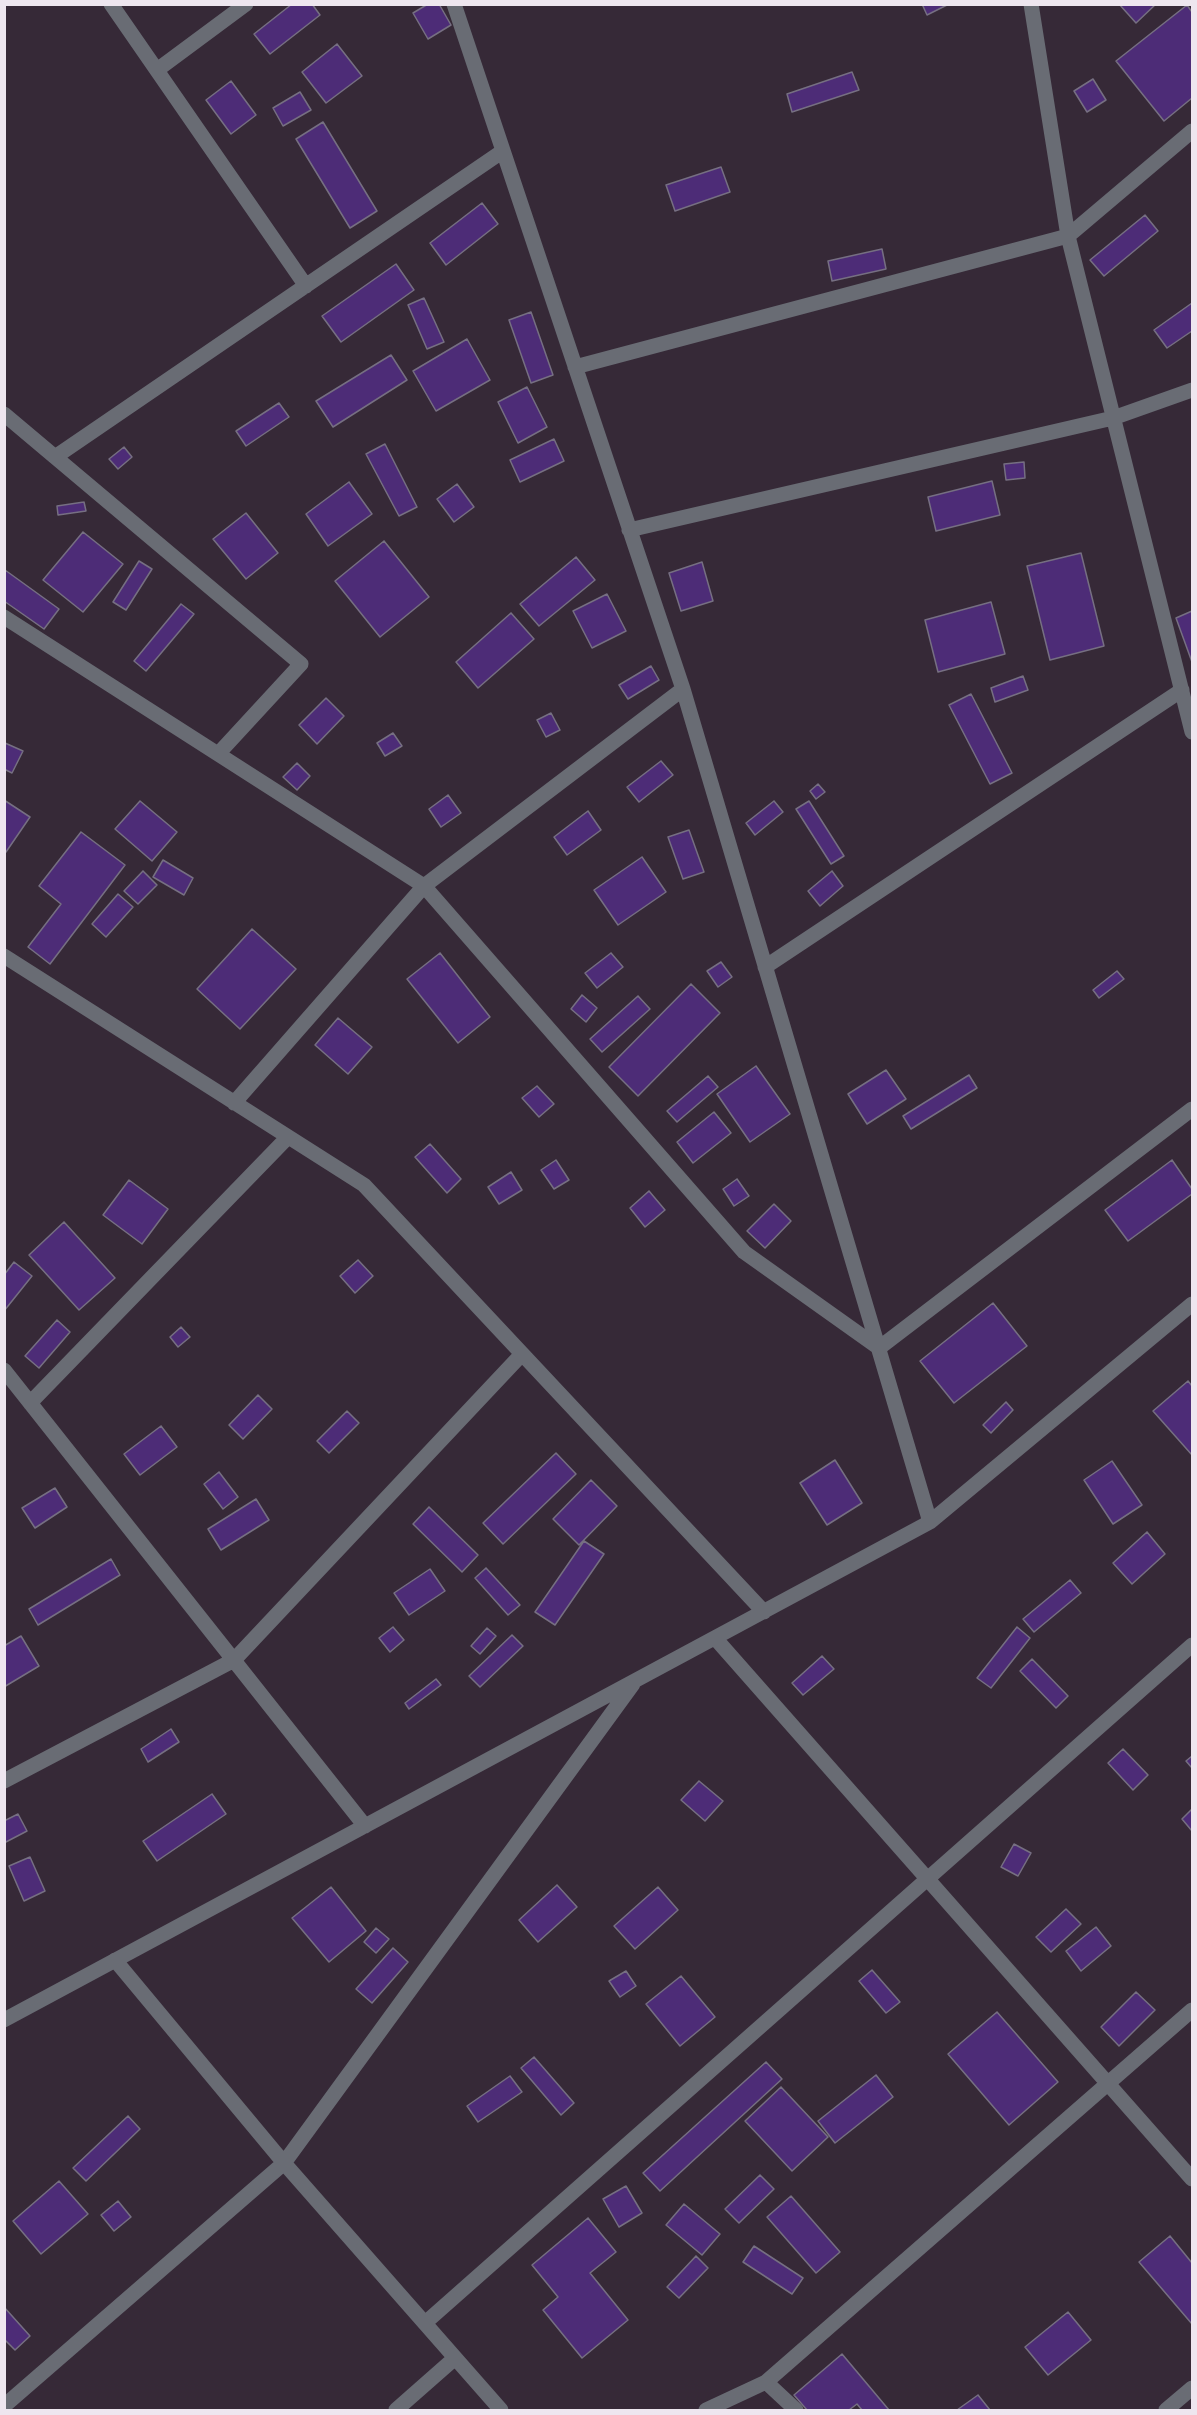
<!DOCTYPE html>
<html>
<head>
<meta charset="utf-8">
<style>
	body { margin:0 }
	#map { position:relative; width:1197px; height:2415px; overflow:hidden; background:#362937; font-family:Quicksand,sans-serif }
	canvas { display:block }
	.frame { position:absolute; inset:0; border:6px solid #eee6ef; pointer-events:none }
</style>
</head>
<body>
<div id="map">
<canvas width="1197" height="2415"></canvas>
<div class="frame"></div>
</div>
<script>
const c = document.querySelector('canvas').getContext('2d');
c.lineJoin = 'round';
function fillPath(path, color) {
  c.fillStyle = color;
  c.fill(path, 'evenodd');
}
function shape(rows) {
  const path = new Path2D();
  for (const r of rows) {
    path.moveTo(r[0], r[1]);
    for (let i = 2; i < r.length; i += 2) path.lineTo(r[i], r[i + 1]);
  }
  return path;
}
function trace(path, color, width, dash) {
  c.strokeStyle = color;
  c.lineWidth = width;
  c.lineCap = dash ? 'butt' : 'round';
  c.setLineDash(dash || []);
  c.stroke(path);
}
const building = shape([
	[292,4,312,4,320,15,270,54,254,34,292,4],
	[428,4,439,4,451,25,428,39,413,13,428,4],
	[922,4,949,4,927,15,922,4],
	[1119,4,1156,4,1136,23,1119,4],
	[1187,5,1192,12,1192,98,1164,121,1116,61,1187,5],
	[337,44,362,76,326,103,302,72,337,44],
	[852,72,859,90,792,112,787,94,852,72],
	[1093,79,1106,100,1087,112,1074,91,1093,79],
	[231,81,256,115,231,134,206,100,231,81],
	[300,92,311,110,283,126,273,108,300,92],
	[323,122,377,211,350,228,296,139,323,122],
	[721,167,730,192,675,211,666,185,721,167],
	[482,203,498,224,446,265,430,243,482,203],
	[1145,215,1158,231,1104,276,1090,260,1145,215],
	[882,249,886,269,832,281,828,261,882,249],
	[396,264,414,290,341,342,322,316,396,264],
	[424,298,444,342,427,349,408,305,424,298],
	[1192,303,1192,331,1167,348,1154,330,1192,303],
	[531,312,553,375,531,383,509,320,531,312],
	[467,339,490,380,436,411,413,371,467,339],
	[391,355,407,380,333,427,316,401,391,355],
	[527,387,547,427,518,443,498,402,527,387],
	[279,403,289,417,246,446,236,431,279,403],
	[554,439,564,461,520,482,510,460,554,439],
	[385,444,417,507,399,516,366,454,385,444],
	[124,447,132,457,118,469,109,459,124,447],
	[1024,462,1025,478,1006,480,1004,464,1024,462],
	[992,481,1000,515,936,531,928,497,992,481],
	[349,482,372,514,328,546,306,514,349,482],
	[457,484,474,507,454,522,437,499,457,484],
	[84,502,86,511,58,515,57,506,84,502],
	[246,513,278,553,246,579,213,539,246,513],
	[83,532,123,564,83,612,43,580,83,532],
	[384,541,429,597,380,637,335,581,384,541],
	[1081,553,1104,646,1050,660,1027,566,1081,553],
	[576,557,595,580,539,626,520,604,576,557],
	[139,561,152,569,126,610,113,602,139,561],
	[702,562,713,601,681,611,669,573,702,562],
	[5,570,59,609,44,629,4,601,5,570],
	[607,594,626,631,592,648,573,611,607,594],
	[991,602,1005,654,938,672,925,620,991,602],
	[181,604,194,614,146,671,134,661,181,604],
	[1192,611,1192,662,1176,618,1192,611],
	[511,613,534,639,478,688,456,662,511,613],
	[651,666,659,680,628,699,619,685,651,666],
	[1023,676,1028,690,995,702,991,688,1023,676],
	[971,694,1012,773,990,784,949,705,971,694],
	[326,698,344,716,317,744,299,725,326,698],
	[551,713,560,730,546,737,537,720,551,713],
	[393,733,402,746,385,756,377,743,393,733],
	[5,743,23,751,12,773,4,769,5,743],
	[661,761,673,775,639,802,627,787,661,761],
	[297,763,310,776,297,790,283,777,297,763],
	[818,784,825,792,816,799,810,791,818,784],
	[448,795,461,813,441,827,429,809,448,795],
	[4,800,30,817,6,852,4,851,4,800],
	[140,801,177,832,152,861,115,829,140,801],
	[774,801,783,812,755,835,746,823,774,801],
	[809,801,844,856,831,864,796,809,809,801],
	[588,811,601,830,567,855,554,837,588,811],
	[689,830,704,872,683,879,668,837,689,830],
	[81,832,125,865,50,964,28,947,61,904,39,886,81,832],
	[642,857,666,892,618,925,594,890,642,857],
	[163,860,193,878,184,895,153,877,163,860],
	[143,871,157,885,138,904,124,891,143,871],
	[832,871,843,886,820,906,808,891,832,871],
	[118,894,133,907,106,937,92,924,118,894],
	[252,929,296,969,240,1029,197,989,252,929],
	[440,953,490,1017,458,1043,407,979,440,953],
	[611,953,623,967,597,988,585,973,611,953],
	[721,962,732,977,718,987,707,971,721,962],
	[1117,971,1124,979,1099,998,1093,990,1117,971],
	[691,984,720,1013,638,1096,609,1067,691,984],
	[582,995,597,1008,586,1022,571,1009,582,995],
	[638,996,650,1009,602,1052,590,1039,638,996],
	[338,1018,372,1047,348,1074,315,1045,338,1018],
	[756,1066,790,1114,750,1142,717,1094,756,1066],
	[886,1070,906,1099,867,1124,848,1094,886,1070],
	[969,1075,977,1088,911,1129,903,1116,969,1075],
	[708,1076,718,1087,677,1122,667,1111,708,1076],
	[537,1086,554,1104,539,1117,522,1098,537,1086],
	[714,1112,731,1133,693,1163,677,1142,714,1112],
	[430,1144,461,1179,447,1193,415,1157,430,1144],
	[556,1160,569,1180,554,1189,541,1170,556,1160],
	[1172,1160,1192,1189,1192,1194,1128,1241,1105,1210,1172,1160],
	[511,1172,522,1190,499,1204,488,1187,511,1172],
	[737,1179,749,1196,734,1206,723,1189,737,1179],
	[129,1180,168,1209,142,1244,103,1215,129,1180],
	[649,1191,665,1210,645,1227,630,1208,649,1191],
	[774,1204,791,1221,765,1248,747,1231,774,1204],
	[64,1222,115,1278,79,1310,29,1255,64,1222],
	[358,1260,373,1276,355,1293,340,1276,358,1260],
	[14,1262,32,1276,4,1311,4,1275,14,1262],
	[993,1303,1027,1346,954,1403,920,1361,993,1303],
	[57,1320,70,1332,39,1368,25,1356,57,1320],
	[181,1327,190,1337,178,1347,170,1337,181,1327],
	[1188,1381,1192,1386,1192,1455,1153,1411,1188,1381],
	[258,1395,272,1409,243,1439,229,1425,258,1395],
	[1006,1402,1013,1410,991,1433,983,1425,1006,1402],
	[347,1411,359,1423,329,1453,317,1441,347,1411],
	[161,1426,177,1447,140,1475,124,1454,161,1426],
	[556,1453,576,1474,503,1544,483,1523,556,1453],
	[835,1460,862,1503,827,1525,800,1483,835,1460],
	[1112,1461,1142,1505,1113,1524,1084,1480,1112,1461],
	[219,1472,238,1497,223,1509,204,1484,219,1472],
	[591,1480,617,1506,579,1545,553,1519,591,1480],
	[55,1488,67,1507,35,1528,22,1508,55,1488],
	[256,1499,269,1520,221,1550,208,1529,256,1499],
	[429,1507,478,1555,462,1572,413,1524,429,1507],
	[1147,1532,1165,1554,1132,1584,1113,1563,1147,1532],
	[584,1541,604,1554,555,1625,535,1612,584,1541],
	[111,1559,120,1575,38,1625,29,1609,111,1559],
	[486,1568,520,1605,508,1615,475,1578,486,1568],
	[430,1569,445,1591,409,1615,394,1593,430,1569],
	[1070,1580,1081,1593,1034,1632,1023,1619,1070,1580],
	[393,1627,404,1640,390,1652,379,1638,393,1627],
	[1017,1627,1030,1638,991,1688,977,1678,1017,1627],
	[487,1628,496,1636,480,1654,471,1646,487,1628],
	[512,1635,523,1646,480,1687,469,1676,512,1635],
	[21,1636,39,1666,4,1687,4,1646,21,1636],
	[822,1656,834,1669,803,1695,792,1683,822,1656],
	[1032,1659,1068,1696,1056,1708,1020,1671,1032,1659],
	[436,1679,441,1685,409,1709,405,1703,436,1679],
	[171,1729,179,1742,148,1762,141,1749,171,1729],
	[1123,1749,1148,1775,1133,1790,1108,1763,1123,1749],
	[1192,1756,1192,1768,1186,1761,1192,1756],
	[699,1781,723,1801,705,1821,681,1800,699,1781],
	[212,1794,226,1814,157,1861,143,1841,212,1794],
	[1192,1809,1192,1831,1182,1819,1192,1809],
	[18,1814,27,1831,4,1843,4,1821,18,1814],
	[1014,1844,1031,1853,1018,1876,1001,1867,1014,1844],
	[30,1857,45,1891,24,1901,9,1866,30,1857],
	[557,1885,577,1907,538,1942,519,1920,557,1885],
	[331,1887,366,1931,329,1962,292,1918,331,1887],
	[658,1887,678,1910,635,1949,614,1926,658,1887],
	[1066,1909,1081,1924,1051,1952,1036,1937,1066,1909],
	[1096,1927,1111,1946,1081,1971,1066,1951,1096,1927],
	[376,1928,389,1939,376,1953,364,1942,376,1928],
	[393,1948,408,1962,372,2003,356,1989,393,1948],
	[872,1970,900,2002,886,2013,859,1981,872,1970],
	[626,1971,636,1986,620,1997,609,1981,626,1971],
	[681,1976,715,2017,680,2046,646,2004,681,1976],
	[1136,1992,1155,2010,1119,2046,1101,2027,1136,1992],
	[997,2012,1058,2082,1009,2125,948,2054,997,2012],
	[534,2057,574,2103,561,2115,521,2068,534,2057],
	[766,2062,782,2079,660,2191,643,2173,766,2062],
	[876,2075,893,2097,835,2143,818,2121,876,2075],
	[510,2076,522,2092,478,2122,467,2106,510,2076],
	[781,2087,828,2137,792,2171,745,2121,781,2087],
	[128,2116,140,2129,86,2181,73,2168,128,2116],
	[760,2175,774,2189,739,2223,725,2209,760,2175],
	[59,2181,88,2214,41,2254,13,2221,59,2181],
	[626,2186,642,2213,619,2227,603,2199,626,2186],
	[791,2196,840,2252,816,2273,767,2217,791,2196],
	[118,2201,131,2217,114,2231,101,2215,118,2201],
	[684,2204,720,2234,702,2255,666,2225,684,2204],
	[588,2218,616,2252,590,2273,628,2320,582,2358,543,2310,558,2297,532,2265,588,2218],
	[1170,2236,1192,2263,1192,2324,1139,2262,1170,2236],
	[754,2246,803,2278,792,2294,743,2262,754,2246],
	[696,2256,708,2268,679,2298,667,2287,696,2256],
	[4,2307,30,2336,15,2350,4,2339,4,2307],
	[1068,2312,1091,2340,1048,2375,1025,2347,1068,2312],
	[842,2354,889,2410,862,2410,857,2404,849,2410,807,2410,794,2395,842,2354],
	[978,2395,990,2410,957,2410,978,2395]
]);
fillPath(building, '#4d2c77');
trace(building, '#766f82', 1.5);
trace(shape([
	[111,4,306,286],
	[454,4,683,689,930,1522],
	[1031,4,1068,236,1192,732],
	[157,70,246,4],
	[575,367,1068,236,1192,131],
	[4,414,301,664,218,754],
	[55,457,503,151],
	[629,530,1113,418,1192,390],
	[4,617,424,886,744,1252,879,1348,1192,1109],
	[4,956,364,1185,764,1612],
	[765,967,1182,690],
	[234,1103,424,886,683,689],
	[4,1370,365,1826],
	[30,1403,288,1137],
	[715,1638,1192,2179],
	[4,1781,234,1660,522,1354],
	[115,1960,284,2163,501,2410],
	[4,2020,930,1522,1192,1304],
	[425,2323,1192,1645],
	[766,2382,796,2410],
	[4,2406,284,2163,633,1684],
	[396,2410,455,2358],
	[706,2410,766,2382,1192,2010],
	[1166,2410,1192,2388]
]), '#696c74', 15);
</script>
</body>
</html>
